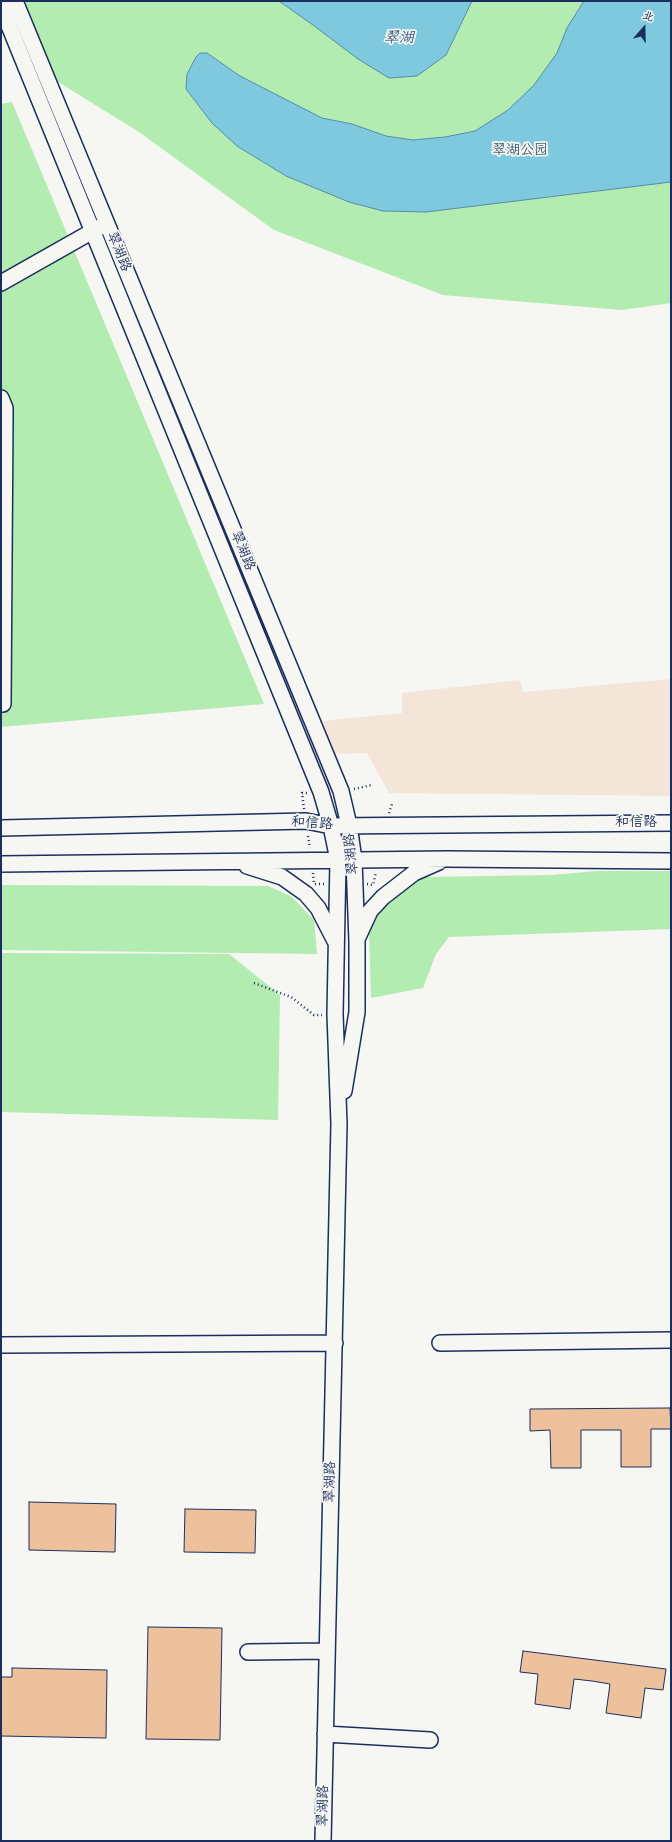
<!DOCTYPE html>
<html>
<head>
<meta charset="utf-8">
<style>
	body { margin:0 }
	#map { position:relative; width:672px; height:1842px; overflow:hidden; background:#f6f6f2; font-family:Mynerve,"LXGW WenKai TC",sans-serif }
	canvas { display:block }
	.frame { position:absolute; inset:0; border:2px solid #1b2f5e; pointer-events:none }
	.north { position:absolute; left:624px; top:8px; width:40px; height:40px; -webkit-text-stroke:3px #f6f6f2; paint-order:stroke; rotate:20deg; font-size:11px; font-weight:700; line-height:16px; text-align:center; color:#1b2f5e }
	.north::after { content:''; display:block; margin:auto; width:14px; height:18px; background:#1b2f5e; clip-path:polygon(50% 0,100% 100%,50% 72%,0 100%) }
</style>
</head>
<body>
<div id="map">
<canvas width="672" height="1842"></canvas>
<div class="frame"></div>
<div class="north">北</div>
</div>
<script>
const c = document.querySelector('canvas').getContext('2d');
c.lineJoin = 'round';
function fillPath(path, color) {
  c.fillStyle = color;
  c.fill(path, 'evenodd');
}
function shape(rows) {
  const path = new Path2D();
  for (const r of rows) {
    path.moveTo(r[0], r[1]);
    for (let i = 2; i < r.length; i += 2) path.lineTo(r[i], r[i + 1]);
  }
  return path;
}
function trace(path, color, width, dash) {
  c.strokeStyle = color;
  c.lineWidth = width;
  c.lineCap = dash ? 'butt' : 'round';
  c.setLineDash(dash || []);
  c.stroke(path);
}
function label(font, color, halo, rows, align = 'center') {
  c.font = font + ' Mynerve,"LXGW WenKai TC",sans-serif';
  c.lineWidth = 3.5;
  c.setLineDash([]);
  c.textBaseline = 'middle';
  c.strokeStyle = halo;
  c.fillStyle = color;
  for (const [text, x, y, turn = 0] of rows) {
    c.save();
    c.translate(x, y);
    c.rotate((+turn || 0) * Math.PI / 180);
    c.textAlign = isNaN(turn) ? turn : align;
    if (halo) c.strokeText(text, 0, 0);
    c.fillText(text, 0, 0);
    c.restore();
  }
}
fillPath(shape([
	[671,679,671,796,389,793,367,753,333,754,323,721,402,713,402,693,520,680,524,692]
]), '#f3e6d8');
fillPath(shape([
	[24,1,671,1,671,303,622,310,443,295,274,230,139,132,55,80],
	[12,102,264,704,1,727,1,104],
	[597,871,671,871,671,929,449,937,436,954,423,988,371,998,369,930,378,909,404,885,423,877,552,875],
	[1,885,268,886,291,896,314,920,317,954,1,950],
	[1,953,229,954,280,995,278,1120,1,1112]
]), '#b2ecb0');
const water = shape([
	[279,1,472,1,446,55,417,76,389,78,358,59,313,25,279,1],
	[584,1,671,1,671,182,426,212,383,211,349,202,286,176,237,146,212,123,186,89,187,74,196,57,200,53,207,53,240,76,322,118,352,124,386,136,413,140,445,137,475,131,508,110,534,85,557,53,567,28,584,1]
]);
fillPath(water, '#7fc9df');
trace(water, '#578bab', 1);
const building = shape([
	[670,1408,671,1429,651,1429,651,1467,621,1467,621,1430,581,1430,581,1468,551,1468,550,1430,530,1431,530,1409,670,1408],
	[29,1502,116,1504,115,1552,29,1550,29,1502],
	[185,1509,256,1510,255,1553,184,1552,185,1509],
	[148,1627,222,1628,220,1740,146,1739,148,1627],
	[523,1651,666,1669,663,1690,645,1688,641,1718,606,1713,610,1684,592,1681,574,1679,570,1709,535,1704,538,1674,520,1672,523,1651],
	[12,1668,107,1670,106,1738,1,1736,1,1677,12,1677,12,1668]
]);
fillPath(building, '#edc19c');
trace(building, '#1b2f5e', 1);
const minor = shape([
	[15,1,341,791,349,825,354,860,357,942,357,1012,344,1091],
	[1,6,321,792,331,826,338,860,335,1014,339,1124,323,1841],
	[1,283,100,227],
	[1,398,5,408,5,418,3,704],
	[1,828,306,821,331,826,671,823],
	[1,864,447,859,671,861],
	[247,866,282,877,306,894,318,908,335,941],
	[358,937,370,911,383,897,414,873,439,862],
	[440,1343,671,1340],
	[1,1345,335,1343],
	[248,1652,327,1651],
	[325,1734,430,1740]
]);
trace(minor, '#1b2f5e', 18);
trace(shape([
	[354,789,372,785],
	[304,809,302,793,308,793],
	[389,813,392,804],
	[308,836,310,848],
	[313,873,314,884,324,884],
	[367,884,373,885,376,872],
	[254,983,291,997,314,1015,322,1015]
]), '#1b2f5e', 2.5, [1, 3]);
trace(minor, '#f6f6f2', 15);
label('14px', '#39556e', '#f6f6f2', [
	["翠湖公园",520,151]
]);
label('14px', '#1b2f5e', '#f6f6f2', [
	["翠湖路",118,252,68],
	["翠湖路",242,551,68],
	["和信路",636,823],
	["和信路",312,824,4],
	["翠湖路",352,854,-96],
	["翠湖路",331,1482,-89],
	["翠湖路",324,1806,-89]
]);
label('italic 15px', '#34567e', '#f6f6f2', [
	["翠湖",399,39]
]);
</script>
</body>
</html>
